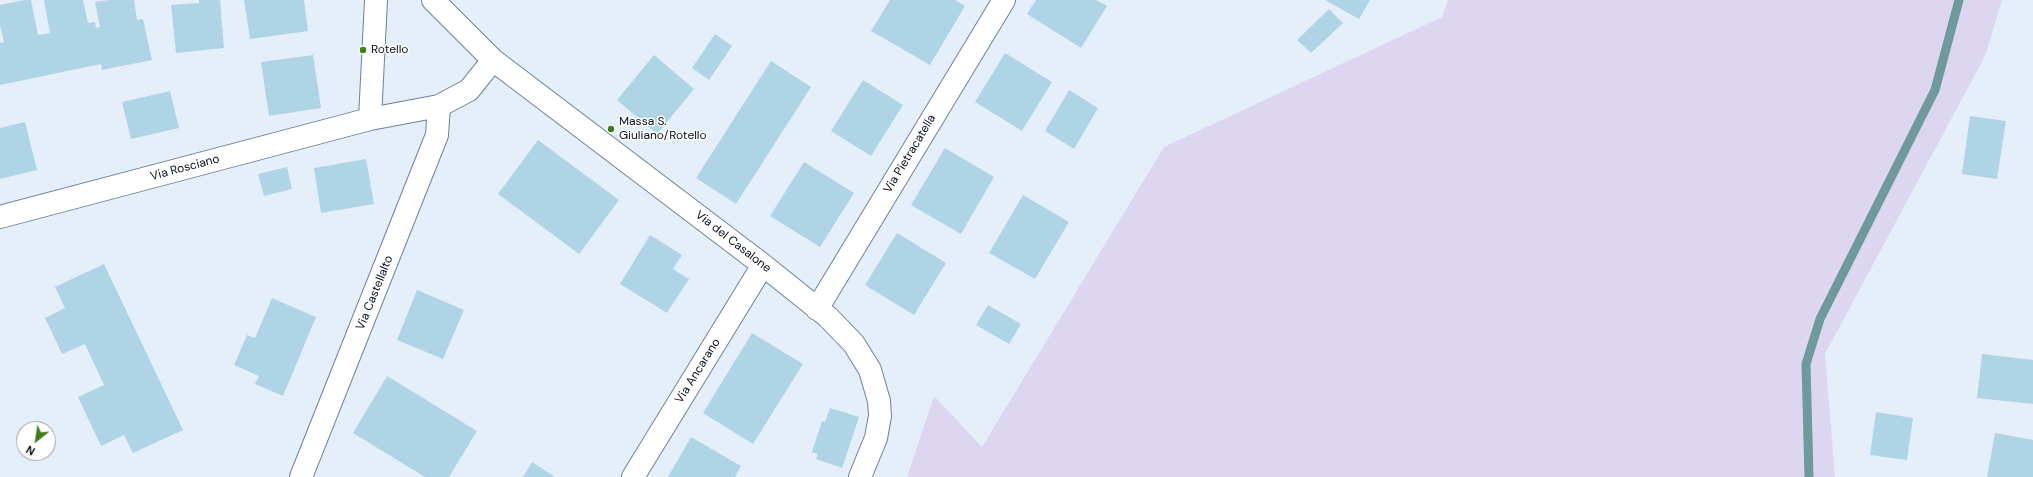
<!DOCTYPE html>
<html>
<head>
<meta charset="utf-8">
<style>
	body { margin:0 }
	#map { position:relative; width:2033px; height:477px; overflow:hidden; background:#e5effa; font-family:"DM Sans",sans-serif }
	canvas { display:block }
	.north { position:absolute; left:16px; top:421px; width:40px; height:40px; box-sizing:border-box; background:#fff; border:1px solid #9b9ea2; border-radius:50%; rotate:210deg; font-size:11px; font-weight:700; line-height:16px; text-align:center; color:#050d16 }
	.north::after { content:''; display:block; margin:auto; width:14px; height:18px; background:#437d17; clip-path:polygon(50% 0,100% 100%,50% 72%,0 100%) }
</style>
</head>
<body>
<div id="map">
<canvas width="2033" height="477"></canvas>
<div class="north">N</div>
</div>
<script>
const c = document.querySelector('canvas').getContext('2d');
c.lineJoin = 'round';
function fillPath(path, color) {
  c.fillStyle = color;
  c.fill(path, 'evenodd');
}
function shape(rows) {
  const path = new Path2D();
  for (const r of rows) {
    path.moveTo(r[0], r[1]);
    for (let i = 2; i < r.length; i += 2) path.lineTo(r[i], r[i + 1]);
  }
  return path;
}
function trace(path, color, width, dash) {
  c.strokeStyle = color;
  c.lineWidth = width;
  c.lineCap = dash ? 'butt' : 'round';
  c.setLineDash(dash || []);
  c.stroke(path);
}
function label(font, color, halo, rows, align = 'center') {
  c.font = font + ' "DM Sans",sans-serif';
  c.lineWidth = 3;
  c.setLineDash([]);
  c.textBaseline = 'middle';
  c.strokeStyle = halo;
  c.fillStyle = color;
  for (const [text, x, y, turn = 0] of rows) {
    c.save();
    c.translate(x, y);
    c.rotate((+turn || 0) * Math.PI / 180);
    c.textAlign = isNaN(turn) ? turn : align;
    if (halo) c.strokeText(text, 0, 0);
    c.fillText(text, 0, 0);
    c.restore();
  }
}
fillPath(shape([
	[1448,0,2002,0,1985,56,1825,354,1835,477,907,477,934,396,982,447,1164,147,1442,17]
]), '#dcd6f0');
trace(shape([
	[1809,477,1806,364,1820,319,1935,90,1959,0]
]), '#6e999d', 9);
fillPath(shape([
	[25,0,31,0,38,35,50,33,44,0,83,0,88,23,95,22,96,28,100,27,95,2,108,0,134,0,137,20,143,19,152,60,102,70,101,64,0,85,0,43,4,42,0,25,0,5],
	[199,0,220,0,224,48,176,53,171,5,199,3],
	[244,0,304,0,308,31,250,39],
	[890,0,955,0,965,6,930,65,871,31],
	[1036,0,1096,0,1107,6,1081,48,1027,14],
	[1325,0,1370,0,1359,19],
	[1329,9,1343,23,1311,53,1297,40],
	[715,34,732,46,709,80,692,68],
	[1005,53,1052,82,1022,131,975,102],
	[313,55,321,108,269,116,261,62],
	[654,55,694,89,657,134,617,100],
	[771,61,811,87,736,204,696,178],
	[863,80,903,105,871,156,831,131],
	[1069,90,1098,108,1074,149,1045,131],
	[170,91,179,128,131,139,122,102],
	[1970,116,2006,121,1997,179,1962,174],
	[25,122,37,170,0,179,0,128],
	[538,140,619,200,579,254,498,194],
	[945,148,994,177,961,234,911,205],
	[366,159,374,204,321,213,314,168],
	[804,162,854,193,820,247,770,216],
	[287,167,292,189,264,196,258,174],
	[1023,195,1069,222,1035,279,989,253],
	[897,233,946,263,914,315,865,285],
	[650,235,682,255,673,269,689,279,667,313,620,284],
	[104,264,183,430,133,453,124,435,101,446,78,397,104,385,85,344,62,354,45,318,65,308,55,287],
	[417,290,464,310,443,359,397,340],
	[272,298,316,317,283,396,255,384,259,376,234,365,247,335,255,338],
	[988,305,1021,324,1009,344,976,325],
	[752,333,803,364,753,444,703,413],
	[1982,354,2033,360,2033,404,1977,398],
	[387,376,477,431,449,477,425,477,353,433],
	[830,408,859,417,842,468,816,459,818,454,812,452,822,421,825,422],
	[1876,412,1913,418,1907,460,1870,455],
	[1995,433,2033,440,2033,477,1987,477],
	[691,437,741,466,735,477,668,477],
	[532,462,555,477,523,477]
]), '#afd4e5');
const minor = shape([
	[433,0,493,60,763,265,828,317,854,344,870,370,879,401,880,416,876,438,860,477],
	[370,119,376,0],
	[0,217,370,119,439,106,469,90,493,60],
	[817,309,1004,0],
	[301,477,437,135,439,106],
	[633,477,763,265]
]);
trace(minor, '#6b829a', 24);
trace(minor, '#fff', 22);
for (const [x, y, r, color] of [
	[363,50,4,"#437d17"],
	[611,129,4,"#437d17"]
]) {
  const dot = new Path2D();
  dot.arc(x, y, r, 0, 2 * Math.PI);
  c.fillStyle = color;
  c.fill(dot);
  trace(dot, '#fff', 1.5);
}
label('12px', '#050d16', '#fff', [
	["Rotello",371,50],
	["Massa S.",619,122],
	["Giuliano/Rotello",619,136]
], 'left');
label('12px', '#050d16', '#fff', [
	["Via Pietracatella",910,154,-59],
	["Via Rosciano",185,168,-15],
	["Via del Casalone",733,242,38],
	["Via Castellalto",375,293,-68],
	["Via Ancarano",698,371,-58]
]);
</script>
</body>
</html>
